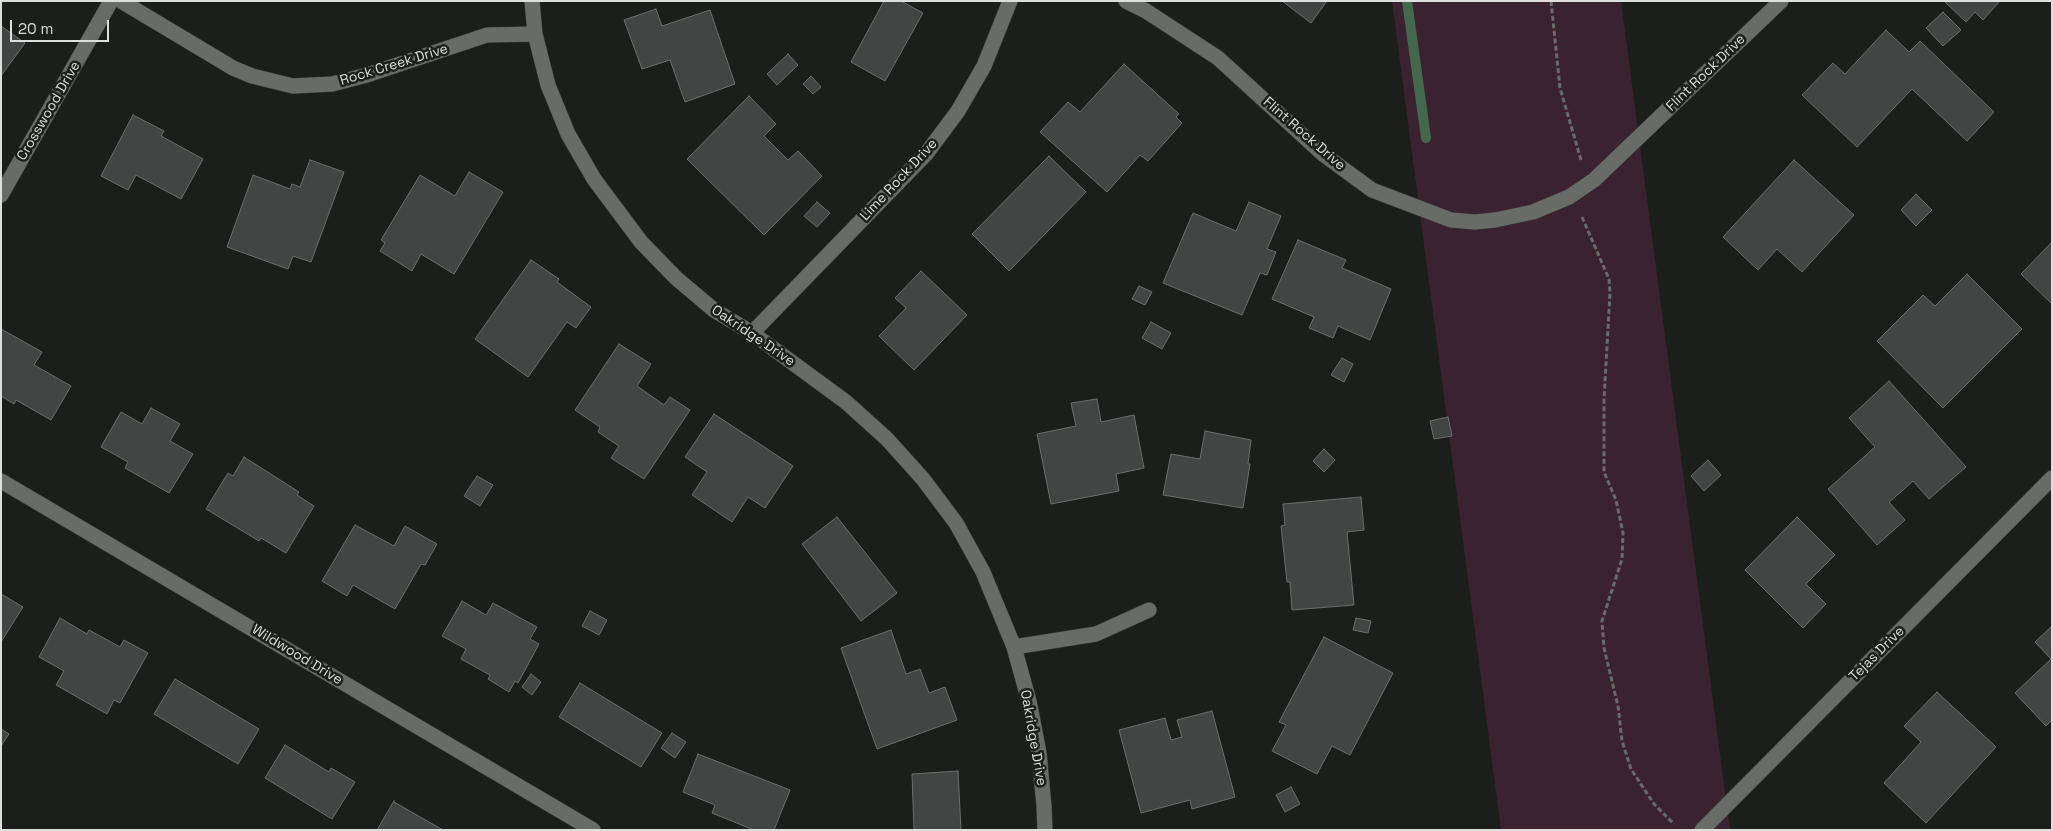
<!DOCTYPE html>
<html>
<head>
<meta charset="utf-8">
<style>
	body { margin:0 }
	#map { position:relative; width:2053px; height:831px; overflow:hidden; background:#1c1e1c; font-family:"Space Grotesk",sans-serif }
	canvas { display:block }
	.frame { position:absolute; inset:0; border:2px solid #dddedd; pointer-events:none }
	.scale { position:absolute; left:10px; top:20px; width:99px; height:22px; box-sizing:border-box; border:2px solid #dddedd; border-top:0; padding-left:6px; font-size:15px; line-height:18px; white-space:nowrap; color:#dddedd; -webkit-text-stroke:4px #1c1e1c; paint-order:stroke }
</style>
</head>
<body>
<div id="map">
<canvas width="2053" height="831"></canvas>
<div class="frame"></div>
<div class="scale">20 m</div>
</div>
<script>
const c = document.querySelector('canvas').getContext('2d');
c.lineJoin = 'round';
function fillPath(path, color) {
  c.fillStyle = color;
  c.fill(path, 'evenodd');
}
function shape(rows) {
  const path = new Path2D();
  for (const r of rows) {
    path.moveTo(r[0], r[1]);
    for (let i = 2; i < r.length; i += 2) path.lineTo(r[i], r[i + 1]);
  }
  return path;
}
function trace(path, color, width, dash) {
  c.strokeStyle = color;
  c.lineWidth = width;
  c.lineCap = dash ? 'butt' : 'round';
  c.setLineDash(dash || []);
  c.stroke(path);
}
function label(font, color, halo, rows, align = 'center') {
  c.font = font + ' "Space Grotesk",sans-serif';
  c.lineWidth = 5;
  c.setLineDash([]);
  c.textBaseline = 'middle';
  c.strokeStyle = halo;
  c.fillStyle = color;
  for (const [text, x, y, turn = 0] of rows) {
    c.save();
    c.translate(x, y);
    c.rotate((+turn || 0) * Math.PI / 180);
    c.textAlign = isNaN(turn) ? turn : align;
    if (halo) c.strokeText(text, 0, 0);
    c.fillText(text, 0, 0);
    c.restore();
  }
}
fillPath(shape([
	[1392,1,1621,1,1730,830,1501,830]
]), '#3a2231');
trace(shape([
	[1407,1,1426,138]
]), '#44684e', 10);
const building = shape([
	[884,1,901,1,923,13,885,81,851,62,884,1],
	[1282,1,1327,1,1311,23,1282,1],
	[1944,1,2000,1,1983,20,1975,12,1966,22,1944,1],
	[656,9,662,26,710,10,735,84,685,102,670,60,642,69,624,20,656,9],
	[1943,12,1961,30,1943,46,1926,28,1943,12],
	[1,26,25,43,1,76,1,26],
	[1886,30,1909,52,1920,41,1994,112,1967,141,1912,89,1857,147,1802,95,1833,63,1845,74,1886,30],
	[788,54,798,65,777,85,767,74,788,54],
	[1124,64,1179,114,1176,117,1182,123,1148,161,1140,155,1107,192,1040,132,1068,102,1080,112,1124,64],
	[811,76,821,87,813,94,803,84,811,76],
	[749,96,776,124,764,136,788,160,798,151,822,176,764,235,687,159,749,96],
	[133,115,164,131,161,136,203,159,181,199,136,175,128,190,101,176,133,115],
	[1049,156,1086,192,1009,271,972,234,1049,156],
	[310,160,344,172,311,262,293,256,288,269,227,247,253,175,290,189,292,184,300,187,310,160],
	[1794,160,1854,215,1802,272,1777,249,1758,270,1723,237,1794,160],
	[469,172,503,192,454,274,421,254,412,271,380,251,385,243,381,240,420,175,455,196,469,172],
	[1916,194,1932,210,1916,226,1901,210,1916,194],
	[817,202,830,213,817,227,804,216,817,202],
	[1249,202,1281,216,1267,249,1276,252,1267,275,1260,273,1242,315,1163,283,1193,213,1236,231,1249,202],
	[1298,240,1346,260,1342,268,1391,289,1370,340,1338,326,1333,338,1309,328,1314,317,1272,299,1298,240],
	[2052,242,2052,304,2021,274,2052,242],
	[531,260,559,279,557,282,591,307,576,328,567,322,528,377,475,339,531,260],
	[921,271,967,315,914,370,879,336,906,308,895,298,921,271],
	[1967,274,2022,329,1943,408,1877,341,1923,295,1935,306,1967,274],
	[1139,286,1152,292,1145,305,1132,299,1139,286],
	[1151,322,1171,333,1162,349,1142,338,1151,322],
	[1,329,42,352,34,365,71,386,51,420,16,400,14,404,1,396,1,329],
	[619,344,651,364,637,386,664,405,670,397,690,410,644,479,611,458,619,446,598,432,600,427,575,410,619,344],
	[1342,358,1353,364,1344,382,1331,375,1342,358],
	[1889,381,1966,467,1929,499,1913,481,1902,491,1889,502,1905,520,1877,545,1828,489,1875,447,1849,418,1889,381],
	[1097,399,1101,422,1134,415,1144,468,1116,474,1119,491,1051,504,1037,434,1076,426,1071,403,1097,399],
	[151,408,180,424,170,441,193,454,169,493,125,468,128,462,101,447,121,412,142,424,151,408],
	[714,414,793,466,765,508,748,497,732,522,692,495,707,472,685,457,714,414],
	[1448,417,1452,436,1434,439,1430,421,1448,417],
	[1205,431,1251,440,1248,464,1250,464,1243,508,1163,495,1171,454,1200,459,1205,431],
	[1324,449,1335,460,1324,472,1313,461,1324,449],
	[244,457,299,492,297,495,314,506,286,553,261,538,259,541,206,509,228,473,233,476,244,457],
	[1708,460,1721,475,1704,491,1691,476,1708,460],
	[477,476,493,485,480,506,464,496,477,476],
	[1361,497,1364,530,1347,532,1354,605,1292,610,1290,582,1287,582,1281,526,1285,525,1283,504,1361,497],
	[837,517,897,593,861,621,802,544,837,517],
	[1797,517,1835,555,1806,584,1826,604,1803,628,1745,570,1797,517],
	[355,525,394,546,405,526,437,544,425,565,421,564,395,609,353,585,347,596,322,581,355,525],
	[1,594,23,607,1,642,1,594],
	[462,601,486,615,493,603,537,627,530,639,539,644,518,683,515,681,509,692,488,679,490,675,461,659,466,649,442,636,462,601],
	[590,611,607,620,599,635,582,626,590,611],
	[60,618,87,634,89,630,120,647,124,640,148,653,120,703,114,700,107,714,56,685,64,671,39,657,60,618],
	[1356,618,1371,621,1368,633,1353,630,1356,618],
	[2052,626,2052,720,2046,726,2015,693,2051,659,2035,642,2052,626],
	[891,630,906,674,920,669,929,693,945,687,957,720,877,749,841,648,891,630],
	[1324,637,1393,673,1350,755,1332,746,1317,774,1272,751,1286,725,1279,722,1324,637],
	[531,674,541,682,532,695,522,687,531,674],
	[175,679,259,729,238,764,154,714,175,679],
	[580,683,662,733,641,767,559,717,580,683],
	[1937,692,1996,747,1926,823,1884,783,1921,742,1904,726,1937,692],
	[1212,711,1235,797,1192,809,1190,800,1141,813,1119,730,1165,718,1171,740,1182,737,1177,720,1212,711],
	[1,729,9,734,1,746,1,729],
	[672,733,686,742,675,758,661,748,672,733],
	[285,745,329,772,331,768,355,782,332,819,265,778,285,745],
	[698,754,790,790,774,830,754,830,712,813,715,805,683,792,698,754],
	[958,771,961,830,914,830,912,774,958,771],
	[1291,787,1300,804,1285,812,1276,795,1291,787],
	[394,801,394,802,443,830,377,830,394,801]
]);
fillPath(building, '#424543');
trace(building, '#6d6f6d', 1);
const minor = shape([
	[121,1,233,68,252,76,293,86,332,84,367,75,487,35,535,34],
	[532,1,535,34,548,85,568,134,594,179,641,242,676,278,714,310,752,333,846,402,887,439,923,479,956,523,983,572,1014,647,1029,701,1039,753,1044,806,1045,830],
	[1126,1,1146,11,1218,58,1323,154,1372,190,1451,220,1475,222,1495,220,1533,212,1569,197,1594,180,1781,1],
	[1,195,111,1],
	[752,333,926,154,958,111,984,66,1010,1],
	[1,481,593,830],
	[1014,647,1096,634,1149,610],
	[1702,830,2052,478]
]);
trace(minor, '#3a3b3a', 16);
trace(shape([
	[1551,1,1560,88,1581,160],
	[1582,217,1609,279,1610,293,1604,399,1604,472,1616,500,1623,533,1622,559,1602,621,1604,648,1618,706,1622,741,1631,769,1654,804,1674,824]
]), '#696a69', 3, [5, 2.5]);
trace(minor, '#696b69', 15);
label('14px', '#dddedd', '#1c1e1c', [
	["Rock Creek Drive",394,65,-17],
	["Flint Rock Drive",1706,73,-44],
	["Crosswood Drive",49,111,-60],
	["Flint Rock Drive",1304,134,41],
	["Lime Rock Drive",899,180,-47],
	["Oakridge Drive",753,336,34],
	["Tejas Drive",1877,654,-45],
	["Wildwood Drive",297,655,31],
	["Oakridge Drive",1033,738,80]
]);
</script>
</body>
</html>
